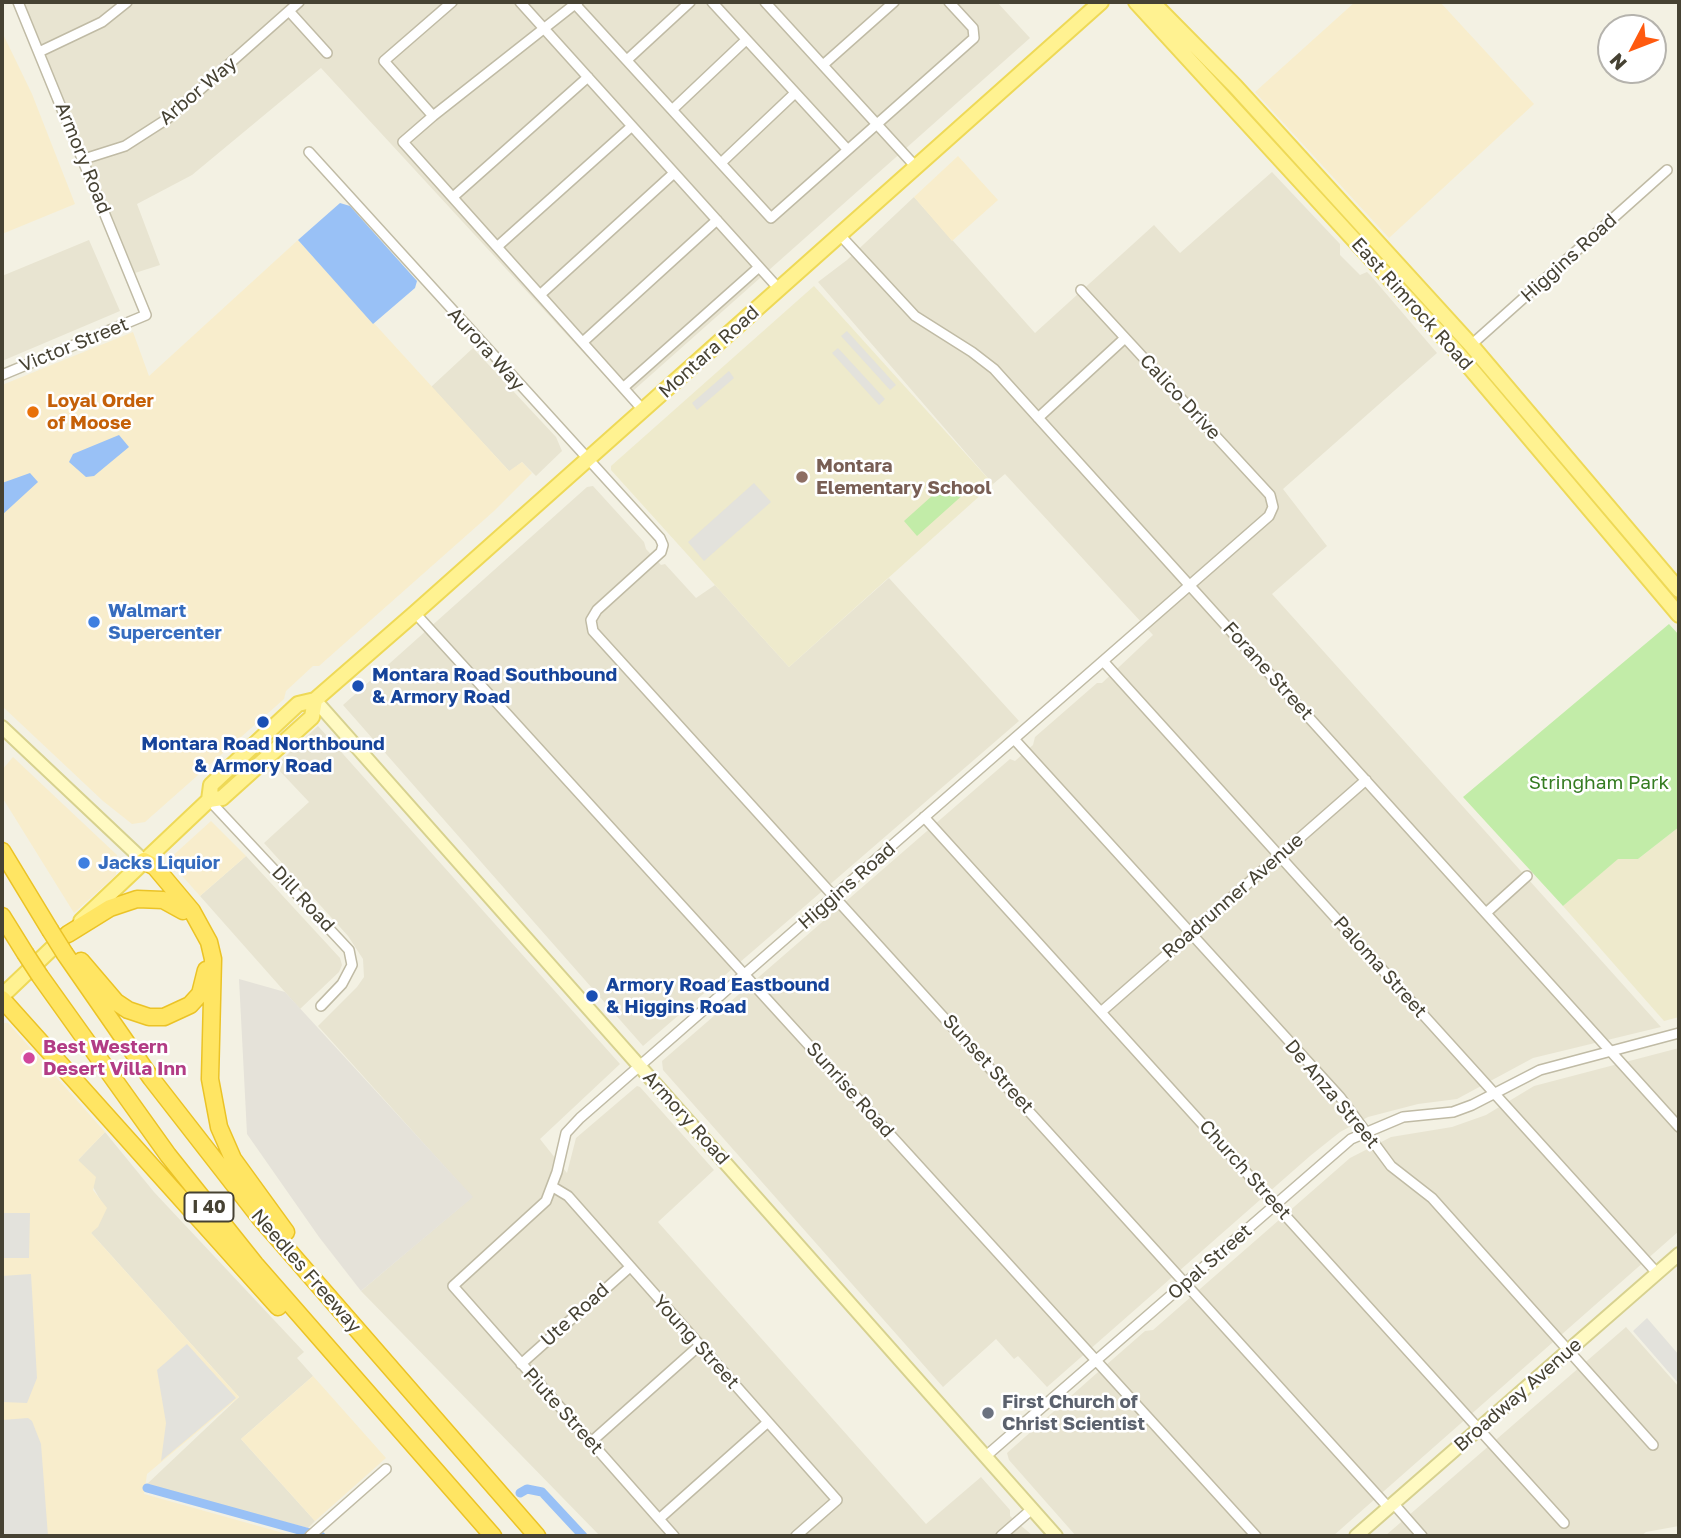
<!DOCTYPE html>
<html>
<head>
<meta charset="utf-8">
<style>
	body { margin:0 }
	#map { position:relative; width:1681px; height:1538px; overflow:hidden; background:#f3f1e3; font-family:"Golos Text",sans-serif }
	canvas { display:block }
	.frame { position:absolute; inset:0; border:4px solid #464233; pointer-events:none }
	.north { position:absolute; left:1597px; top:14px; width:70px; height:70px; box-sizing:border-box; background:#fff; border:2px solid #b5b3ad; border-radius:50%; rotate:228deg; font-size:19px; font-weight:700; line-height:28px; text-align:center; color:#464233 }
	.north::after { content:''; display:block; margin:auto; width:24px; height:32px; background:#ff5a0f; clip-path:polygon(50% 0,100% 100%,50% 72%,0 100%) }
</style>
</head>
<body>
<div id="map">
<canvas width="1681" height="1538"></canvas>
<div class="frame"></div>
<div class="north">N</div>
</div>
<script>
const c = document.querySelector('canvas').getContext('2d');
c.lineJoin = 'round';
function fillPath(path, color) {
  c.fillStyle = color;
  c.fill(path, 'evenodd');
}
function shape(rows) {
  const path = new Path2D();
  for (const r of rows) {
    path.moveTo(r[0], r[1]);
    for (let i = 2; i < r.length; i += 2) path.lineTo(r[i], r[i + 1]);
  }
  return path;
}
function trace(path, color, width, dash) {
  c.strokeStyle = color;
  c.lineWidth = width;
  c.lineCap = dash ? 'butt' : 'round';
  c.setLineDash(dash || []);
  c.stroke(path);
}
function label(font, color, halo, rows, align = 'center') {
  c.font = font + ' "Golos Text",sans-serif';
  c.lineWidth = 5;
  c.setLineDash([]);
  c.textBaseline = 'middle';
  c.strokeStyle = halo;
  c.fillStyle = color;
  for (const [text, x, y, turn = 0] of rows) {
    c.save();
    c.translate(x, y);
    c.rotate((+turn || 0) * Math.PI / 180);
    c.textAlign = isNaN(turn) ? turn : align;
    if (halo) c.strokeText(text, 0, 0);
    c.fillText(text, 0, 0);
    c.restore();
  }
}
fillPath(shape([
	[24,2,997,2,1030,38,625,398,321,68,192,175,137,204,160,265,135,273],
	[1272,172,1340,244,1340,255,1360,275,1367,272,1371,276,1437,353,1283,489,1327,546,1272,594,1661,1027,1533,1058,1457,1099,1418,1104,1368,1117,1340,1132,1310,1156,1047,1387,1018,1356,1014,1359,996,1339,943,1387,663,1070,662,1061,1010,759,1015,761,1033,745,1035,737,1097,683,1102,683,1153,635,1005,474,993,484,818,282,847,260,914,197,1035,333,1154,225,1180,253],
	[89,240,120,311,2,361,2,276],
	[473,348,556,437,562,451,536,476,522,462,510,472,431,387],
	[593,486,644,542,646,549,661,565,665,564,696,598,715,585,789,667,889,578,1019,721,643,1046,343,705,587,487],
	[318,726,620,1064,540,1139,567,1173,576,1138,637,1086,640,1087,714,1170,658,1222,926,1524,981,1477,1010,1510,1010,1516,1033,1536,600,1536,361,1291,472,1197,318,1026,357,987,364,977,363,959,348,936,264,843,309,802,275,766],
	[246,856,340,958,342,965,339,972,300,1009,200,896],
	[1679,1048,1679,1231,1333,1536,1076,1536,1009,1460,1007,1453,1089,1380,1145,1331,1153,1330,1350,1158,1391,1137,1452,1127,1486,1115,1534,1086],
	[105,1132,154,1192,304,1352,297,1358,313,1376,241,1439,315,1521,308,1528,146,1485,239,1397,91,1233,103,1205,78,1160],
	[1626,1327,1679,1387,1679,1526,1646,1532,1641,1536,1385,1536]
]), '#e8e4d1');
fillPath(shape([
	[1355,2,1440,2,1534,104,1389,238,1255,92],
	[2,32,32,94,75,204,2,234],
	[958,156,998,200,952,241,914,197],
	[298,240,509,471,522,462,532,473,494,511,319,666,313,666,286,691,284,699,145,822,132,824,103,801,2,706,2,385,133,332,149,376],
	[13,757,117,855,116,875,74,913,2,797,2,770],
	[211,821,246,856,200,896,168,860],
	[2,1023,8,1023,105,1132,78,1160,96,1177,93,1190,107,1208,98,1227,91,1233,239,1397,147,1474,144,1494,294,1536,2,1536],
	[313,1376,386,1458,315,1521,241,1439]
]), '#f8edcc');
fillPath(shape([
	[239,979,285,992,473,1197,361,1291,319,1237,247,1134]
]), '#e5e2d9');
fillPath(shape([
	[814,286,993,484,789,667,611,470,611,466],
	[1679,827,1679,1017,1664,1021,1563,906,1618,858,1638,859]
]), '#eeeacc');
fillPath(shape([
	[952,478,965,493,917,536,904,521],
	[1669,624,1679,635,1679,827,1638,859,1618,859,1563,906,1463,797]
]), '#c2eca8');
fillPath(shape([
	[847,331,896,385,890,390,841,336],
	[838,348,885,399,879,405,832,353],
	[729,371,734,378,697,410,692,403],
	[754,483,771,502,704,561,688,542],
	[2,1213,30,1213,29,1258,2,1258],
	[31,1274,37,1378,27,1403,2,1402,2,1276],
	[1647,1318,1679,1355,1679,1384,1633,1331],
	[187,1344,236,1398,161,1461,166,1423,157,1370],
	[28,1418,32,1421,41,1444,48,1536,2,1536,2,1420]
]), '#e3e2dc');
fillPath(shape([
	[340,203,350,206,417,281,415,288,373,324,298,240],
	[119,435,129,447,94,476,86,477,69,462,73,454],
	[30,473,38,482,2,515,2,483]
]), '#99c1f6');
trace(shape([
	[147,1488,321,1536],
	[520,1493,527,1489,542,1492,583,1536]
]), '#99c1f6', 9);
const street = shape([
	[452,2,384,61,433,116,403,142,643,410],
	[520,2,779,289],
	[578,2,575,4,771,218,974,38,973,28,949,2],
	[712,2,847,149],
	[765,2,916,167],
	[289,11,327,53],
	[39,52,102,22,127,2],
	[627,60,690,2],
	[823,65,894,2],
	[672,110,746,40],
	[433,116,575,4],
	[309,152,660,538,663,545,661,552,597,610,591,620,593,631,1388,1507],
	[84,159,125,146,167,119,299,2],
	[721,163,795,93],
	[453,197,588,77],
	[840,235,915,316,972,352,994,369,1679,1127],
	[498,246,632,126],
	[541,294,674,173],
	[584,341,717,220],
	[1471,345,1667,170],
	[2,375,146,315,18,2],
	[624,387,759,267],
	[1038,418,1125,338],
	[415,613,1256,1536],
	[1103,661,1657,1273],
	[1014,739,1340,1097,1391,1166,1432,1198,1653,1445],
	[209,800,349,950,352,965,342,984,321,1006],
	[924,817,1564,1523],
	[1486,913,1527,876],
	[1101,1012,1366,780],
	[553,1187,568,1196,837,1500,796,1536],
	[521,1364,630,1267],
	[591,1442,700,1345],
	[986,1456,1351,1139,1403,1117,1453,1112,1472,1105,1540,1070,1679,1033],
	[1393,1503,1422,1536],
	[659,1519,768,1422],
	[310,1536,386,1469],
	[674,1536,453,1286,546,1201,557,1172,566,1133,580,1118,1269,516,1273,507,1270,495,1081,290],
	[1001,1536,1032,1509]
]);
const secondary = shape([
	[315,700,1056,1536],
	[2,727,144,861],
	[1356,1536,1679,1254]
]);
const primary = shape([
	[1136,2,1455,350,1679,615],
	[1152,2,1235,86,1471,345,1679,590],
	[209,800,211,785,298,704,315,700,415,613,1101,2],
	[81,921,209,800,222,798,312,717,315,700],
	[2,996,66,935]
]);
const highway = shape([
	[2,851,50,930],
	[144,861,155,867,192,911,209,942,213,959,210,1079,219,1127,233,1159,286,1232],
	[2,916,25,953],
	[68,934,110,908,137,899,163,900,183,911],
	[65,954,151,1078,260,1218,537,1536],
	[81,961,116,1002,128,1010,149,1017,164,1017,190,1005,200,994,206,970],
	[40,976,168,1155,255,1264,493,1536],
	[2,999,278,1307]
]);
trace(street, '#c0bba5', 12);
trace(secondary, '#d7d18f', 16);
trace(primary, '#eed957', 18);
trace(highway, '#ebc326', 19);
trace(street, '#fff', 9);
trace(secondary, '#fffac2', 12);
trace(primary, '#fff291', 14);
trace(highway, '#ffe563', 16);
const highwayBridge = shape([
	[50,930,65,954],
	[25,953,40,976]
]);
trace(highwayBridge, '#ebc326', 19, []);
trace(highwayBridge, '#ffe563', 16);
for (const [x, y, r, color] of [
	[33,412,7,"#e8710a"],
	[802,477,7,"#8d6e63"],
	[94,622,7,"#3f7fe0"],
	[358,686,7,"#1a4fb4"],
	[263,722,7,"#1a4fb4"],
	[84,863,7,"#3f7fe0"],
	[592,996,7,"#1a4fb4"],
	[29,1058,7,"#d1479c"],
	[988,1413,7,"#6b7280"]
]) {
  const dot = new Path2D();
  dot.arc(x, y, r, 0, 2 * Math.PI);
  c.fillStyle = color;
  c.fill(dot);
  trace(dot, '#fff', 2.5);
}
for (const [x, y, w] of [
	[209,1207,49]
]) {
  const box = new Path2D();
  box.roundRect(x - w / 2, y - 14.5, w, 29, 5);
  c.fillStyle = '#fff';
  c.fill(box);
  trace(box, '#464233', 2);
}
label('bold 18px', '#464233', null, [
	["I 40",209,1207]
]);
label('19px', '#464233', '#fff', [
	["Arbor Way",198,91,-40],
	["Armory Road",83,158,68],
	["Higgins Road",1569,258,-42],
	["East Rimrock Road",1412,304,48],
	["Victor Street",74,345,-22],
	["Aurora Way",486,349,48],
	["Montara Road",709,352,-42],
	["Calico Drive",1180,397,47],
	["Forane Street",1268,671,48],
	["Higgins Road",847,886,-41],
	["Roadrunner Avenue",1233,896,-41],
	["Dill Road",303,899,47],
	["Paloma Street",1380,967,48],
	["Sunset Street",988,1064,48],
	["Sunrise Road",850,1090,48],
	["De Anza Street",1332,1094,50],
	["Armory Road",686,1118,48],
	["Church Street",1245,1170,48],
	["Opal Street",1210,1262,-41],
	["Needles Freeway",306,1271,49],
	["Ute Road",575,1315,-42],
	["Young Street",696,1342,48],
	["Broadway Avenue",1518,1395,-41],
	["Piute Street",563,1411,48]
]);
label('bold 19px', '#c56008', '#fff', [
	["Loyal Order",47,401],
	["of Moose",47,423]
], 'left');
label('bold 19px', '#785e54', '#fff', [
	["Montara",816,466],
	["Elementary School",816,488]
], 'left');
label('bold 19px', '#366cbe', '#fff', [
	["Walmart",108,611],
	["Supercenter",108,633],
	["Jacks Liquior",98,863]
], 'left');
label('bold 19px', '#164399', '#fff', [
	["Montara Road Southbound",372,675],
	["& Armory Road",372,697],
	["Montara Road Northbound",263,744,"center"],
	["& Armory Road",263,766,"center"],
	["Armory Road Eastbound",606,985],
	["& Higgins Road",606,1007]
], 'left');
label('19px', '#357c21', '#fff', [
	["Stringham Park",1599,783]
]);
label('bold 19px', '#b23c85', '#fff', [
	["Best Western",43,1047],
	["Desert Villa Inn",43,1069]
], 'left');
label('bold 19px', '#5b616d', '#fff', [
	["First Church of",1002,1402],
	["Christ Scientist",1002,1424]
], 'left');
</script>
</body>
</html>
